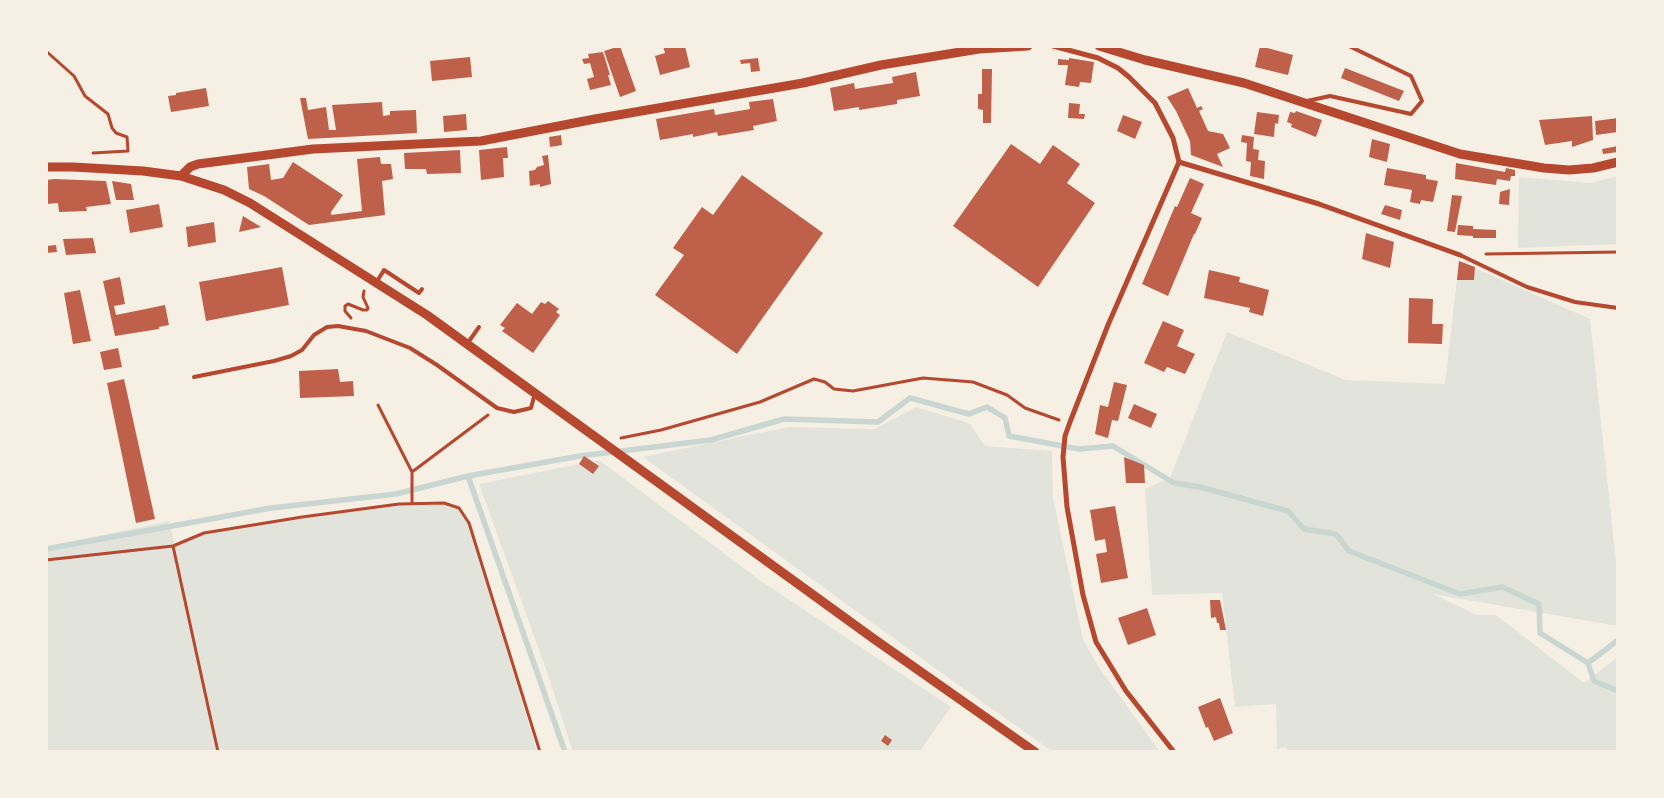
<!DOCTYPE html>
<html>
<head>
<meta charset="utf-8">
<style>
	body { margin:0 }
	#map { position:relative; width:1664px; height:798px; overflow:hidden; background:#f6efe4; font-family:"Archivo Narrow",sans-serif }
	canvas { display:block }
	.frame { position:absolute; inset:0; border:48px solid #f6efe4; pointer-events:none }
</style>
</head>
<body>
<div id="map">
<canvas width="1664" height="798"></canvas>
<div class="frame"></div>
</div>
<script>
const c = document.querySelector('canvas').getContext('2d');
c.lineJoin = 'round';
function fillPath(path, color) {
  c.fillStyle = color;
  c.fill(path, 'evenodd');
}
function shape(rows) {
  const path = new Path2D();
  for (const r of rows) {
    path.moveTo(r[0], r[1]);
    for (let i = 2; i < r.length; i += 2) path.lineTo(r[i], r[i + 1]);
  }
  return path;
}
function trace(path, color, width, dash) {
  c.strokeStyle = color;
  c.lineWidth = width;
  c.lineCap = dash ? 'butt' : 'round';
  c.setLineDash(dash || []);
  c.stroke(path);
}
fillPath(shape([
	[1618,176,1618,244,1518,248,1519,177,1590,183],
	[1459,261,1590,319,1618,581,1618,626,1433,594,1477,615,1496,615,1584,683,1618,657,1618,752,1287,752,1286,747,1277,749,1276,704,1235,707,1222,593,1152,595,1145,489,1170,478,1227,332,1346,380,1445,384],
	[916,407,969,423,985,446,1052,451,1053,498,1083,639,1098,666,1160,752,1053,752,964,689,643,457,788,427,875,429],
	[599,460,761,581,951,707,919,752,573,752,547,672,479,484],
	[444,503,459,508,469,523,537,752,46,752,46,547,169,521,175,545,204,533,399,504]
]), '#e2e4dc');
trace(shape([
	[468,476,565,752],
	[46,549,271,508,396,494,468,476,580,456,711,440,784,419,878,422,910,398,969,414,987,407,1005,418,1009,436,1079,449,1113,446,1174,483,1200,487,1288,511,1304,529,1336,534,1349,551,1460,594,1502,587,1539,604,1540,633,1588,663,1618,640],
	[1588,663,1594,681,1618,691]
]), '#c9d6d2', 5.5);
fillPath(shape([
	[620,46,636,91,620,97,604,51],
	[663,46,685,46,690,67,660,75,655,56,665,53],
	[1260,46,1293,55,1288,75,1255,67],
	[603,52,610,75,608,75,611,85,590,90,587,79,594,77,590,63,584,64,582,59,589,58,588,54],
	[470,57,472,77,432,81,430,61],
	[758,58,760,71,751,72,750,63,741,64,740,60],
	[1069,58,1094,62,1091,83,1080,82,1079,87,1065,85,1068,65,1058,65,1058,59,1069,60],
	[1345,68,1404,91,1399,101,1341,78],
	[982,69,992,69,991,123,983,123,983,110,978,109,978,94,982,94],
	[916,72,920,96,897,100,897,104,859,110,859,107,834,111,830,88,854,83,855,89,893,83,892,77],
	[206,88,209,106,171,112,168,96,176,95,176,93],
	[1188,88,1197,108,1201,106,1203,109,1199,111,1208,131,1223,134,1230,148,1217,154,1223,167,1191,155,1190,141,1176,111,1167,97],
	[300,98,306,98,308,110,326,107,329,130,336,130,332,105,382,102,383,116,390,115,390,111,416,110,417,133,308,139],
	[773,99,777,121,753,126,754,130,718,136,717,132,693,137,693,134,660,140,656,119,714,109,715,115,750,109,749,102],
	[1069,103,1080,104,1079,114,1085,114,1084,119,1068,118],
	[1296,111,1322,120,1316,137,1291,127,1292,124,1287,122,1290,112,1295,113],
	[1257,112,1279,115,1278,124,1275,123,1274,137,1254,134],
	[466,114,467,130,444,132,443,116],
	[1123,115,1142,122,1135,139,1117,131],
	[1592,116,1593,140,1572,147,1572,141,1545,145,1539,120],
	[1618,118,1618,132,1596,135,1595,121],
	[561,135,562,145,550,147,549,137],
	[1242,135,1254,137,1253,149,1259,150,1258,160,1265,161,1264,179,1250,176,1251,162,1246,161,1247,143,1241,142],
	[1372,139,1390,144,1387,162,1369,157],
	[1011,144,1040,164,1053,145,1080,164,1067,183,1095,203,1038,287,953,226],
	[1618,146,1618,152,1603,154,1602,149],
	[507,147,508,158,503,158,504,177,481,180,479,150],
	[460,150,461,173,427,174,426,169,405,169,404,153],
	[548,155,551,184,540,187,540,184,530,186,529,171,535,170,537,167,544,165,542,156],
	[380,157,381,164,391,164,393,179,382,181,385,215,309,225,264,196,249,189,247,167,269,164,271,180,283,178,293,162,343,195,331,212,331,215,362,211,357,159],
	[1456,163,1505,172,1506,168,1515,170,1515,176,1511,176,1510,181,1497,179,1496,185,1455,179],
	[1387,168,1426,175,1426,179,1438,181,1433,202,1421,200,1420,204,1410,202,1412,190,1384,185],
	[742,175,823,233,737,354,655,295,684,255,673,248,702,207,713,215],
	[1190,178,1204,184,1191,213,1202,218,1195,234,1194,234,1168,296,1142,284,1175,206,1177,207],
	[54,179,106,181,111,204,86,207,87,211,59,212,58,203,47,204,46,180],
	[112,181,131,184,134,200,116,200],
	[1510,189,1509,205,1499,204,1500,192],
	[1452,195,1462,196,1455,232,1447,231],
	[159,204,163,227,130,233,126,210],
	[1385,205,1402,210,1400,220,1381,214],
	[243,216,261,227,239,232],
	[214,222,216,242,188,247,186,227],
	[1458,225,1473,226,1473,229,1496,230,1496,238,1473,238,1473,236,1457,235],
	[1366,233,1394,242,1390,268,1362,259],
	[93,238,96,253,66,255,63,239],
	[56,245,57,252,46,253,46,246],
	[1459,261,1475,267,1474,280,1457,280],
	[282,267,289,305,206,321,199,282],
	[1209,270,1240,277,1239,282,1269,290,1263,316,1249,312,1250,308,1204,298],
	[120,277,125,304,114,306,116,315,165,305,169,325,159,327,159,329,115,336,103,281],
	[80,290,91,341,73,344,64,293],
	[1409,298,1433,299,1432,324,1443,324,1442,344,1408,343],
	[548,301,559,309,556,312,560,315,533,353,502,331,505,328,500,325,517,303,532,314,541,302,545,304],
	[1163,321,1184,330,1177,346,1195,354,1185,374,1167,367,1164,372,1144,363],
	[118,348,122,367,104,370,100,352],
	[338,369,340,382,353,381,354,396,300,398,299,371],
	[124,379,155,519,136,523,107,383],
	[1114,382,1127,385,1118,421,1112,420,1108,438,1095,434,1100,405,1108,407],
	[1134,404,1157,414,1151,428,1128,418],
	[584,456,599,466,593,474,579,464],
	[1124,457,1144,465,1145,483,1126,483],
	[1115,506,1128,578,1101,583,1096,554,1107,552,1105,539,1095,541,1090,510],
	[1210,600,1220,600,1226,630,1220,630,1219,623,1217,623,1216,617,1211,618],
	[1147,608,1156,635,1128,645,1118,618],
	[1220,698,1233,733,1214,741,1208,727,1206,728,1198,707],
	[885,735,892,740,888,746,881,741]
]), '#bf614a');
trace(shape([
	[46,51,74,76,85,96,108,114,112,128,116,133,127,137,128,151,93,153],
	[1486,254,1618,252],
	[351,318,345,311,345,306,348,304,363,310,367,310,368,308,363,297,364,291],
	[378,405,412,472],
	[621,438,661,430,760,402,814,379,825,382,834,389,853,391,923,378,973,382,1007,395,1025,408,1059,420],
	[412,503,412,472,488,415],
	[173,546,218,752],
	[46,560,173,546,204,533,302,517,399,504,444,503,459,508,469,523,540,752]
]), '#b5482f', 3);
trace(shape([
	[1307,101,1330,96,1411,114,1422,101,1411,76,1349,46],
	[1460,255,1527,287,1575,302,1618,308],
	[376,283,384,270,419,293,422,289],
	[467,344,479,327],
	[194,377,274,361,291,356,302,350,314,335,327,327,338,326,366,331,410,348,437,365,497,408,514,412,531,408,535,393]
]), '#b5482f', 4);
trace(shape([
	[1053,46,1098,58,1118,68,1129,77,1155,103,1173,138,1179,162,1108,325,1070,422,1065,436,1063,457,1067,507,1083,595,1096,642,1126,691,1174,752],
	[1179,162,1319,204,1460,255]
]), '#b5482f', 5);
trace(shape([
	[1099,46,1145,60,1244,83,1460,154,1544,168,1569,170,1593,168,1618,162],
	[46,167,73,167,143,171,181,176,224,190,250,203,427,315,874,639,1035,752],
	[181,176,190,167,198,164,313,149,481,141,595,119,803,83,881,65,979,49,1028,46]
]), '#b5482f', 9);
</script>
</body>
</html>
